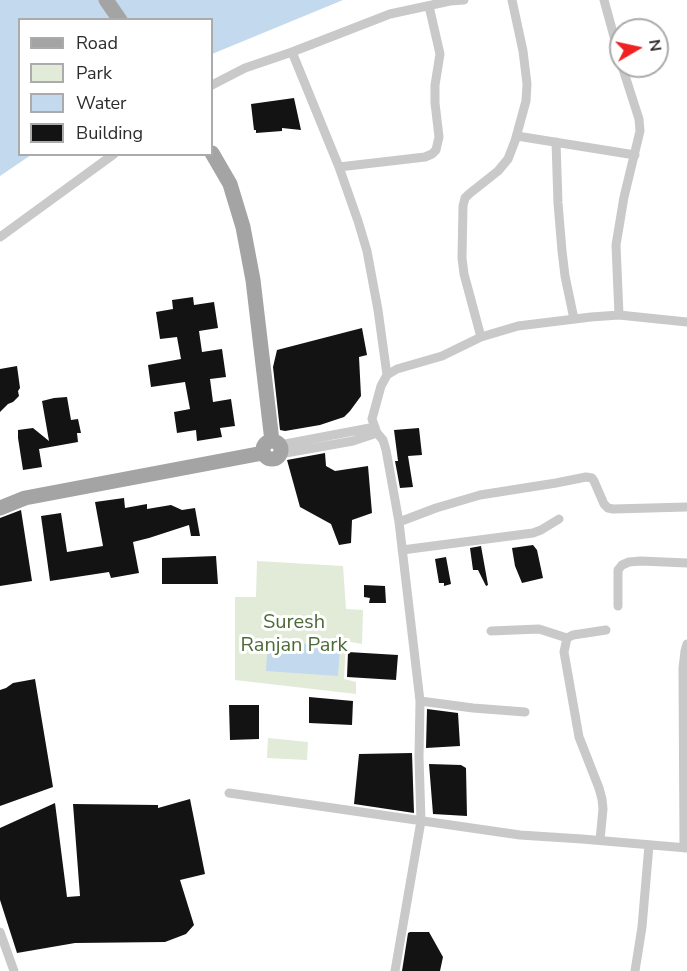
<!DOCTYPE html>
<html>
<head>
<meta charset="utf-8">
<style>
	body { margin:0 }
	#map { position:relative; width:687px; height:971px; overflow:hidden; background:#fff; font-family:"Nunito Sans",sans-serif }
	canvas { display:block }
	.legend { position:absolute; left:18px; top:18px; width:195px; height:138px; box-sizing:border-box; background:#fff; border:2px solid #ababab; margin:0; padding:8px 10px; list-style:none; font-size:18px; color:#2c2c2c }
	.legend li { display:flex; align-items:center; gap:12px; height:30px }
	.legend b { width:30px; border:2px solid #ababab }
	.north { position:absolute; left:609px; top:18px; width:60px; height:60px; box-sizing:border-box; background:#fff; border:2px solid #ababab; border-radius:50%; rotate:81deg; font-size:16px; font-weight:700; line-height:24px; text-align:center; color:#2c2c2c }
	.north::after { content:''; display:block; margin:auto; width:21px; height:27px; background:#ef2223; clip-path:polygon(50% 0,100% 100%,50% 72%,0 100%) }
</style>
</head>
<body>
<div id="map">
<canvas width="687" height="971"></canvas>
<ul class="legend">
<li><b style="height:8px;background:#a4a4a4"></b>Road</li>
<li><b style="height:16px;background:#e1ebd8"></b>Park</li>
<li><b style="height:16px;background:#c3d9ed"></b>Water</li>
<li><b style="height:16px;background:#131313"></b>Building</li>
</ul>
<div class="north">N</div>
</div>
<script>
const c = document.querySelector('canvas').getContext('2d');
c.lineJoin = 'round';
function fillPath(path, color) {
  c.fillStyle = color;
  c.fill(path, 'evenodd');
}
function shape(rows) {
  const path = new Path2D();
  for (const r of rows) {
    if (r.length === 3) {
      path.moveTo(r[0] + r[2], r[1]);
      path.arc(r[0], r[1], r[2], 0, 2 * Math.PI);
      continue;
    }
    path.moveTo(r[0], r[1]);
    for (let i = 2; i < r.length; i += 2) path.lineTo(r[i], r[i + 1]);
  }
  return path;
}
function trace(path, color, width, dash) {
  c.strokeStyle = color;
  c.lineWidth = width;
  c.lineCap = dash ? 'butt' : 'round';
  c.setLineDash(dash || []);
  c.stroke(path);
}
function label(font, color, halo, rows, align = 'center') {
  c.font = font + ' "Nunito Sans",sans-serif';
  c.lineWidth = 6;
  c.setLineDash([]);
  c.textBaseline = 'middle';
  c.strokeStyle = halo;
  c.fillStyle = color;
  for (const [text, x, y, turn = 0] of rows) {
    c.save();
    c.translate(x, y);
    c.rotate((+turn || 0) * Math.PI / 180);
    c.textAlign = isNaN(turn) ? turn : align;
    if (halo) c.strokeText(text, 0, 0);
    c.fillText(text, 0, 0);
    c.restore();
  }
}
fillPath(shape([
	[257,561,343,566,346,609,363,610,362,644,346,641,344,679,356,682,356,694,235,680,235,597,256,597],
	[268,738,308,742,307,760,267,758]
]), '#e1ebd8');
fillPath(shape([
	[0,0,343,0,212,54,212,20,20,20,20,154,31,155,0,176],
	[268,641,340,646,338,676,266,671]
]), '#c3d9ed');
fillPath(shape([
	[294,98,301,130,282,128,282,131,256,133,256,130,254,130,251,104],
	[193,297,194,305,214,302,218,328,199,331,202,352,222,349,226,377,210,379,213,402,231,399,235,426,220,428,222,437,197,441,196,430,177,433,174,412,190,409,185,382,151,387,148,365,181,359,177,337,160,339,156,312,173,309,172,300],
	[362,328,367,355,359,357,361,396,350,411,344,417,320,425,285,431,280,430,273,367,277,350],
	[17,366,20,388,18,391,19,396,13,402,8,404,0,412,0,369],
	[67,397,71,420,78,419,81,433,77,433,78,442,39,449,42,467,23,470,18,438,18,430,33,428,49,441,42,401,54,398],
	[419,428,422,455,408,456,413,487,400,488,395,461,398,461,394,430],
	[325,453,326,466,335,471,368,466,372,513,352,520,351,543,339,545,331,524,300,507,287,460],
	[124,498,125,508,147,504,147,509,171,505,182,510,195,508,200,536,191,536,189,525,149,538,133,542,139,573,111,578,109,572,50,581,41,516,61,513,67,552,103,546,95,502],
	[21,510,32,581,0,586,0,518],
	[533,545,537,550,543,578,522,583,515,566,512,548],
	[481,546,488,585,486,586,478,570,473,570,470,548],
	[216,556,218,584,162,584,162,558],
	[446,557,451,584,444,586,444,583,439,583,435,559],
	[364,585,385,586,386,603,369,603,370,598,364,597],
	[348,652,398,655,396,680,347,677],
	[35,679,53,787,0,806,0,690,6,688,13,683],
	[309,697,353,701,352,725,309,723],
	[229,705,259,705,259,739,230,740],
	[427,709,458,713,460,746,426,748],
	[412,753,414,813,354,804,359,754],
	[429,764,461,765,466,768,467,816,433,814],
	[190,799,205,874,180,880,194,925,186,934,165,942,75,943,17,953,0,900,0,828,55,803,67,897,80,896,73,804,158,805,158,808],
	[410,932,429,932,443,957,440,971,402,971,408,933]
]), '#131313');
trace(shape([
	[604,0,621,62],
	[292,52,339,167,358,221,367,251,378,310,387,375],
	[212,85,245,68,292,52,390,14,450,1,464,0],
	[517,136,635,155],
	[556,142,558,203,562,251,565,276,574,319],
	[339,167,425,157,432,154,436,150,439,137,435,103,435,85,440,54,429,6],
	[0,237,114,154],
	[619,315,616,245,624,197,640,131,639,119,622,66],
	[481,337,464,274,462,258,463,206,465,198,469,194,498,171,508,159,515,141,526,101,527,84,523,51,512,0],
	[280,445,375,427],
	[280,454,353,441,377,433],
	[399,522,436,508,480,495,556,483,586,477,592,478,594,481,604,504,608,508,613,509,687,507],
	[402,550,533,533,541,530,559,519],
	[618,606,618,570,622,565,629,562,641,561,687,563],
	[491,631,539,629,567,638],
	[420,701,473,708,525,712],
	[229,793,520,835,582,839,687,848],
	[600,840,603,809,602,799,599,788,579,737,564,652,567,638,573,635,606,630],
	[684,848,683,668,685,651,687,644],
	[0,932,14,971],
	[395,971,421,821,419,757,420,701,399,522,386,450,383,440,377,433,372,419,381,386,387,375,397,369,442,356,481,337,518,326,591,317,619,315,687,322],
	[635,971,642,927,649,845]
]), '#c9c9c9', 9);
trace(shape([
	[106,0,120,20],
	[212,153,230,184,243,227,253,280,272,441],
	[272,450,9],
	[0,508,25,498,263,453]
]), '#a4a4a4', 15);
label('20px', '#4c6a37', '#fff', [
	["Suresh",294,623],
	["Ranjan Park",294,646]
]);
</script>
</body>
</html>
